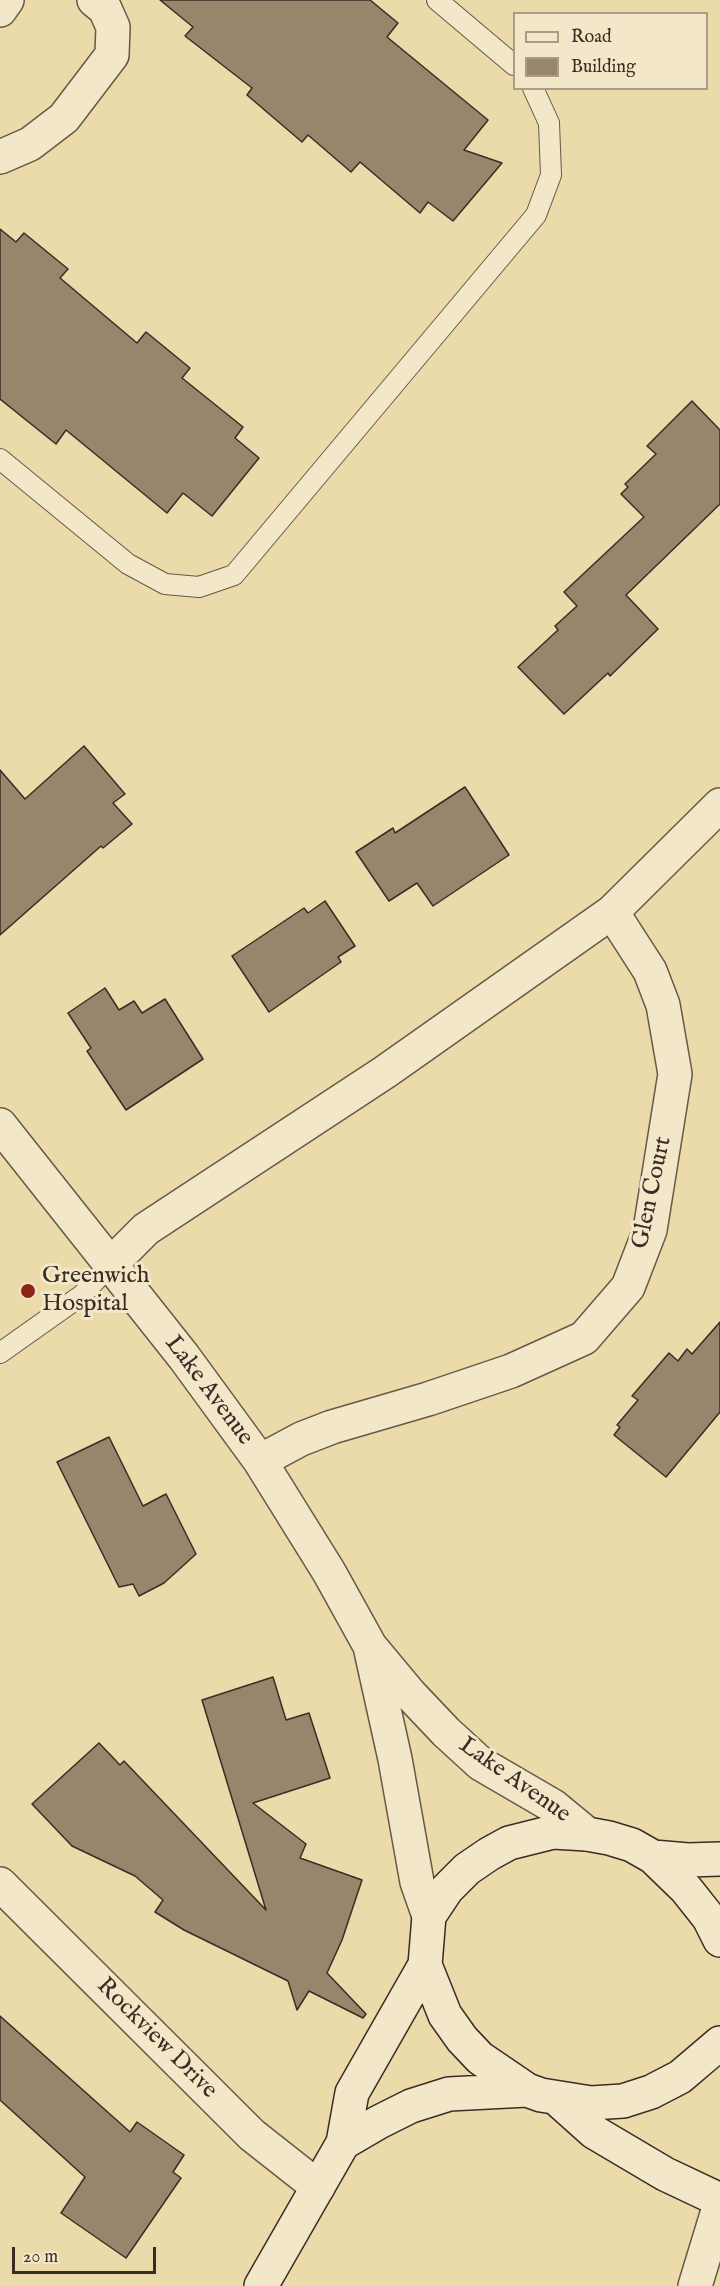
<!DOCTYPE html>
<html>
<head>
<meta charset="utf-8">
<style>
	body { margin:0 }
	#map { position:relative; width:720px; height:2286px; overflow:hidden; background:#ebdaaa; font-family:"IM FELL English",serif }
	canvas { display:block }
	.legend { position:absolute; left:513px; top:12px; width:195px; height:78px; box-sizing:border-box; background:#f2e7c8; border:2px solid #aa9c87; margin:0; padding:8px 10px; list-style:none; font-size:18px; color:#3d2c26 }
	.legend li { display:flex; align-items:center; gap:12px; height:30px }
	.legend b { width:30px; border:2px solid #aa9c87 }
	.scale { position:absolute; left:12px; top:2247px; width:144px; height:27px; box-sizing:border-box; border:3px solid #3d2c26; border-top:0; padding-left:8px; font-size:18px; line-height:21px; white-space:nowrap; color:#3d2c26; -webkit-text-stroke:4px #f2e7c8; paint-order:stroke }
</style>
</head>
<body>
<div id="map">
<canvas width="720" height="2286"></canvas>
<ul class="legend">
<li><b style="height:8px;background:#f2e7c8"></b>Road</li>
<li><b style="height:16px;background:#97866b"></b>Building</li>
</ul>
<div class="scale">20 m</div>
</div>
<script>
const c = document.querySelector('canvas').getContext('2d');
c.lineJoin = 'round';
function fillPath(path, color) {
  c.fillStyle = color;
  c.fill(path, 'evenodd');
}
function shape(rows) {
  const path = new Path2D();
  for (const r of rows) {
    path.moveTo(r[0], r[1]);
    for (let i = 2; i < r.length; i += 2) path.lineTo(r[i], r[i + 1]);
  }
  return path;
}
function trace(path, color, width, dash) {
  c.strokeStyle = color;
  c.lineWidth = width;
  c.lineCap = dash ? 'butt' : 'round';
  c.setLineDash(dash || []);
  c.stroke(path);
}
function label(font, color, halo, rows, align = 'center') {
  c.font = font + ' "IM FELL English",serif';
  c.lineWidth = 6;
  c.setLineDash([]);
  c.textBaseline = 'middle';
  c.strokeStyle = halo;
  c.fillStyle = color;
  for (const [text, x, y, turn = 0] of rows) {
    c.save();
    c.translate(x, y);
    c.rotate((+turn || 0) * Math.PI / 180);
    c.textAlign = isNaN(turn) ? turn : align;
    if (halo) c.strokeText(text, 0, 0);
    c.fillText(text, 0, 0);
    c.restore();
  }
}
const building = shape([
	[160,0,370,0,398,23,387,37,488,120,464,150,502,163,453,221,428,202,420,213,360,162,351,172,308,135,302,142,247,95,252,88,185,36,193,27,160,0],
	[0,229,16,242,24,233,68,269,60,278,137,343,146,332,190,368,182,378,243,427,235,438,259,458,212,516,183,493,167,513,66,430,56,444,0,399,0,229],
	[692,401,720,430,720,504,626,595,658,629,610,676,608,673,564,714,518,667,558,630,555,626,577,606,564,592,644,517,621,494,628,487,625,484,656,454,647,446,692,401],
	[84,746,125,794,113,803,132,824,103,848,101,846,0,935,0,770,25,799,84,746],
	[465,787,509,855,433,906,417,883,389,901,356,852,393,828,395,833,465,787],
	[325,901,355,946,338,957,341,962,269,1012,232,956,304,908,308,913,325,901],
	[105,988,119,1010,134,1001,142,1013,165,999,203,1059,126,1110,87,1051,91,1048,68,1013,105,988],
	[720,1322,720,1412,666,1477,614,1435,620,1427,617,1425,638,1400,632,1396,669,1353,678,1361,687,1349,692,1354,720,1322],
	[109,1437,143,1506,166,1494,196,1554,164,1583,139,1596,133,1584,119,1587,57,1462,109,1437],
	[273,1677,286,1720,309,1713,330,1778,253,1803,306,1844,300,1858,362,1880,342,1940,327,1973,366,2014,363,2018,309,1991,297,2010,288,1981,184,1930,155,1912,163,1900,135,1876,72,1846,32,1804,99,1743,120,1765,124,1761,266,1910,202,1700,273,1677],
	[0,2016,130,2132,137,2122,184,2155,173,2172,181,2178,126,2258,61,2213,85,2177,0,2100,0,2016]
]);
fillPath(building, '#97866b');
trace(building, '#3d2c26', 1.5);
const service = shape([
	[437,0,514,65],
	[0,459,128,564,165,584,199,587,234,575,536,215,551,175,549,123,533,88],
	[0,1353,82,1295,111,1264]
]);
const minor = shape([
	[0,10,7,0],
	[0,157,30,144,64,118,112,55,113,27,105,9,94,0],
	[0,1125,184,1357,260,1461,329,1572,370,1646,410,1694,446,1732,481,1764,553,1806,587,1834],
	[111,1264,146,1229,385,1072,612,912,720,805],
	[260,1461,301,1439,332,1427,428,1399,511,1371,584,1338,628,1287,650,1230,675,1074,663,1005,650,971,612,912],
	[371,1651,395,1759,417,1882,429,1916],
	[0,1884,252,2135,318,2187],
	[695,2286,720,2204]
]);
const secondary = shape([
	[653,1857,688,1860,720,1859],
	[720,1940,709,1918,686,1889,653,1857,632,1845,609,1838,587,1834,553,1832,509,1843,489,1854,467,1869,447,1889,429,1916,425,1965,445,2015,462,2039,480,2058,527,2090,541,2095,591,2103,623,2101,651,2092,680,2077,720,2043],
	[556,2098,594,2132,665,2174,720,2200],
	[343,2143,379,2122,411,2106,449,2094,527,2090],
	[261,2286,343,2143,352,2093,425,1965]
]);
trace(service, '#685847', 22);
trace(minor, '#685847', 36);
trace(secondary, '#3d2c26', 36);
trace(service, '#f2e7c8', 20);
trace(minor, '#f2e7c8', 33);
trace(secondary, '#f2e7c8', 33);
for (const [x, y, r, color] of [
	[28,1291,8,"#8f2418"]
]) {
  const dot = new Path2D();
  dot.arc(x, y, r, 0, 2 * Math.PI);
  c.fillStyle = color;
  c.fill(dot);
  trace(dot, '#f2e7c8', 2);
}
label('24px', '#3d2c26', '#f2e7c8', [
	["Glen Court",653,1193,-78],
	["Lake Avenue",208,1391,53],
	["Lake Avenue",514,1781,35],
	["Rockview Drive",156,2039,45]
]);
label('24px', '#3d2c26', '#f2e7c8', [
	["Greenwich",42,1277],
	["Hospital",42,1305]
], 'left');
</script>
</body>
</html>
